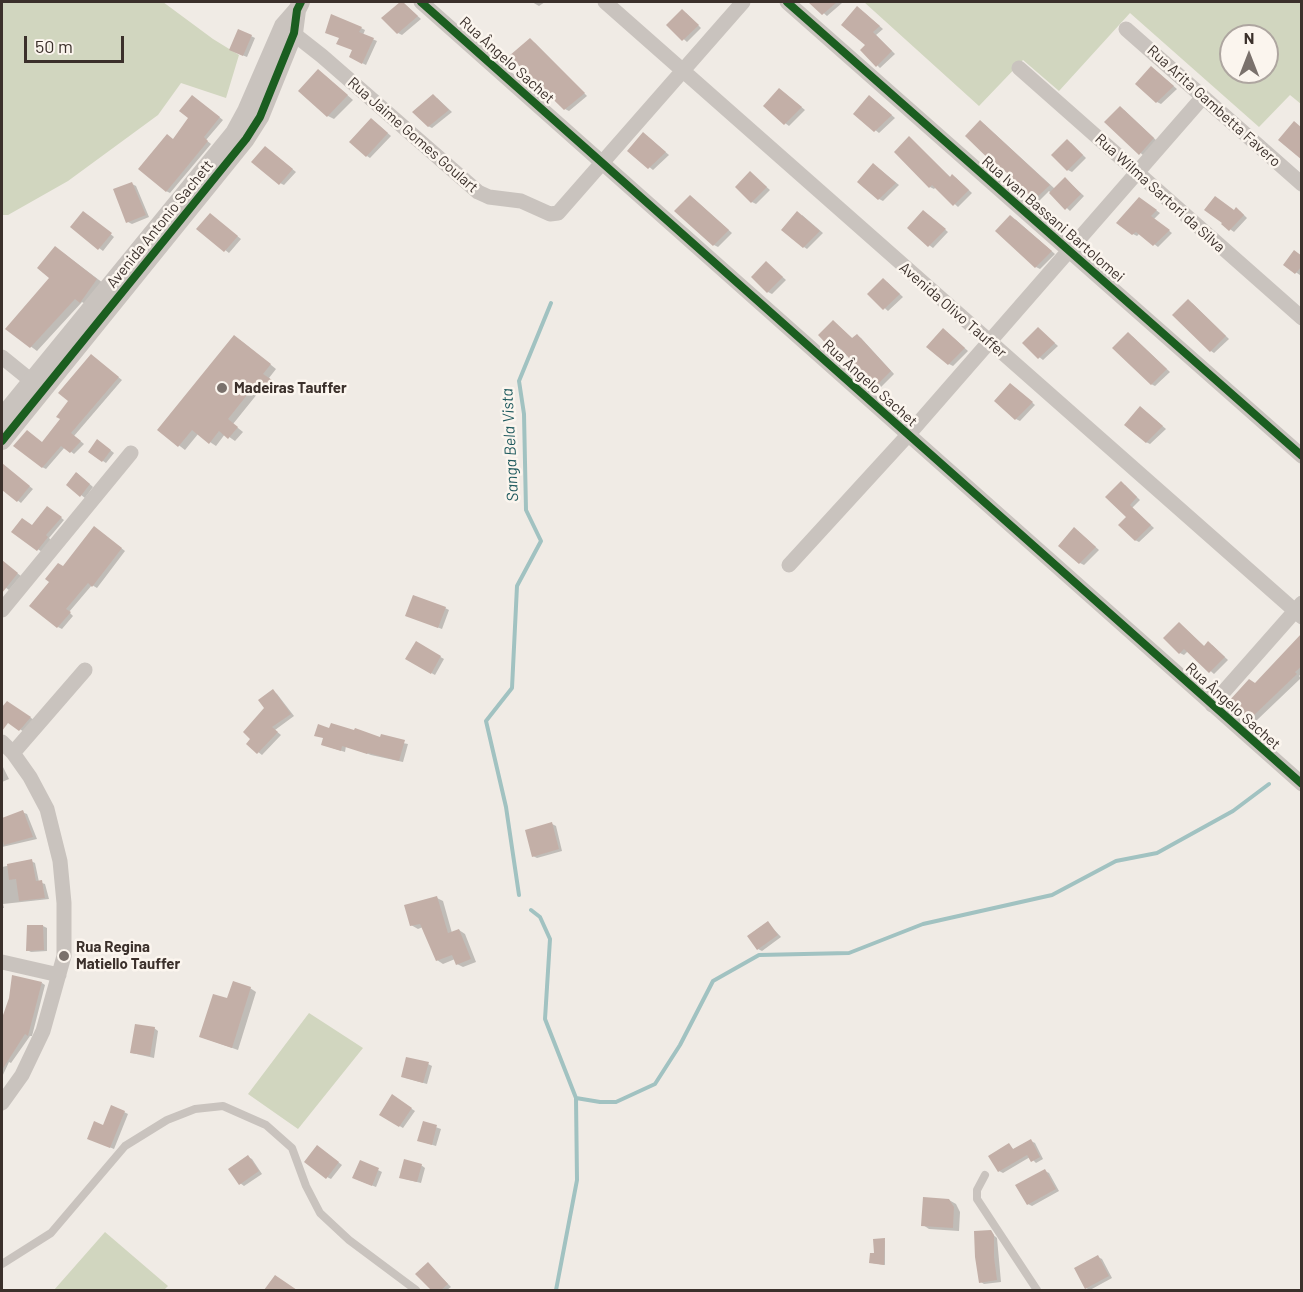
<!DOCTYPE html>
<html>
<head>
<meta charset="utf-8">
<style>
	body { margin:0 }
	#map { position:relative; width:1303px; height:1292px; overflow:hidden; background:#f0ebe5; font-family:Barlow,sans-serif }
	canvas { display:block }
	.frame { position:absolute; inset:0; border:3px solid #3b302b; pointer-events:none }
	.north { position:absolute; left:1219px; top:24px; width:60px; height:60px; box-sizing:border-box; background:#fbf5ee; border:2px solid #aea6a0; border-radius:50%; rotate:0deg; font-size:16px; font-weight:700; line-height:24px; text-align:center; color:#3b302b }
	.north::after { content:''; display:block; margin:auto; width:21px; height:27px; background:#7a716c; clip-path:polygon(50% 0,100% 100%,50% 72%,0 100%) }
	.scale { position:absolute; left:24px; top:36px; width:100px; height:27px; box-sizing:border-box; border:3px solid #3b302b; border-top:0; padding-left:8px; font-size:18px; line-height:21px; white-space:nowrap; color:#3b302b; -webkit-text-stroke:4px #fbf5ee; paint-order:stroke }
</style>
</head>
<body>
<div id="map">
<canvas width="1303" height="1292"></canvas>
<div class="frame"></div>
<div class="north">N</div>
<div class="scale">50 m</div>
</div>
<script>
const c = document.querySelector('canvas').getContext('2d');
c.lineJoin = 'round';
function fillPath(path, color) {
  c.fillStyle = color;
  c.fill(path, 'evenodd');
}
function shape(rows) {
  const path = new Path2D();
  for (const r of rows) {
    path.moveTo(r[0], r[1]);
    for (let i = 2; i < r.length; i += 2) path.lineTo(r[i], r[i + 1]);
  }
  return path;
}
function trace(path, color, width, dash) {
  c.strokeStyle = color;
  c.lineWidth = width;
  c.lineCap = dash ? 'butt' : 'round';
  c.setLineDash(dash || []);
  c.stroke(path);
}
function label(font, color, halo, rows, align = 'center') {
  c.font = font + ' Barlow,sans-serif';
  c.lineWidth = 5;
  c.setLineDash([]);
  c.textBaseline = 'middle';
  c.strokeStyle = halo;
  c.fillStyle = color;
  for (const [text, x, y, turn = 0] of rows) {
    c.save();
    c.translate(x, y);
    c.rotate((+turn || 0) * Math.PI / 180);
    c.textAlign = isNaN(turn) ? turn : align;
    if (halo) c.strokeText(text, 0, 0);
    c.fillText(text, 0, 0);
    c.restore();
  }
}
fillPath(shape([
	[2,2,163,2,213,39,239,55,226,98,181,83,158,115,68,181,8,215,2,215],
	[864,2,1301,2,1301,104,1290,95,1259,127,1130,13,1059,91,1023,60,979,106],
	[1231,36,1267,36,1267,72,1231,72],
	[309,1013,363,1048,298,1129,248,1094],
	[105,1232,168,1286,164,1290,54,1290]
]), '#d1d6bf');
fillPath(shape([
	[402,2,421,19,402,35,398,33],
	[532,2,545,2,539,6],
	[811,2,840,2,842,3,827,16],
	[861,10,883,29,876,35,895,54,880,68,877,65,867,45],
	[686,13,701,28,687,42,668,25],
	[361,28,365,30,363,35,377,41,366,65,350,57,353,50,342,45],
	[251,36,255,38,247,57,235,52],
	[534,42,587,96,569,111,565,109],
	[1155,70,1177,89,1161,104,1157,102],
	[324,75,353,100,334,119,328,116],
	[783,92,805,110,789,126,785,123],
	[437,98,452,112,432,128,428,126],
	[196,99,223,120,206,140,211,144,170,193,166,191,174,140,190,118],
	[873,99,895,118,879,133,855,114],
	[1124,110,1157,141,1144,156,1125,139],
	[375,122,391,136,370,158,367,156],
	[984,124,1055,189,1069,182,1084,196,1070,211,1049,191,1039,201,1035,199,1009,173,1004,171],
	[647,136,669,155,653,170,629,151],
	[910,138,951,178,952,176,956,178,972,193,958,207,936,187,934,189,930,187,896,152],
	[1071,143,1086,158,1072,172,1068,170],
	[269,150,296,172,284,185,280,183],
	[877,167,899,185,883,201,879,199],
	[751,173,770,190,756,204,752,202],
	[132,184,136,186,149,217,132,224,128,222],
	[694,199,732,233,718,247,714,245],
	[1143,201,1160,213,1154,219,1172,233,1158,247,1140,233,1137,236,1133,234],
	[1235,211,1240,211,1247,218,1234,232,1223,224],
	[927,214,948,232,933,248,929,245],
	[88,215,114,237,103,251,99,248],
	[802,215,823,233,807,249,804,247],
	[214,218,241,239,229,253,198,229],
	[1015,219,1055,254,1040,269,1036,267],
	[62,252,103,283,87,305,82,302,37,351,14,334,51,278],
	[1302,257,1302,273,1300,275,1285,265],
	[767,263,786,280,772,294,768,292],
	[887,282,903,297,888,311,869,294],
	[1192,303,1229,339,1214,353,1211,351],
	[833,321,853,339,857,336,861,338,894,374,880,388,842,349,838,353,835,351],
	[1038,328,1058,346,1043,360,1039,357],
	[947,332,968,351,953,366,949,364],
	[1132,336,1170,372,1155,386,1151,384],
	[240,340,276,369,269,378,277,385,270,394,262,388,233,424,243,432,235,441,225,434,216,446,198,434,185,450,159,430],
	[95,359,122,380,74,436,84,444,74,454,65,447,46,469,42,467,43,444,62,419],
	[1014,387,1035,405,1020,421,1016,419],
	[1145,411,1166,429,1150,444,1146,442],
	[101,443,114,453,106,463,103,461],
	[2,465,33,489,21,503,2,488],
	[77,473,93,487,85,498,68,485],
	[1125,485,1140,500,1132,508,1154,528,1139,542,1135,540,1128,517],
	[51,510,64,520,49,538,51,540,42,552,13,532,33,526],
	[98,530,125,551,97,588,92,585,69,612,73,616,62,629,58,627,64,568],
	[1078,531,1099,550,1084,565,1080,563],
	[2,562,21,576,9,590,2,585],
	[445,608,449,610,442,629,411,617],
	[1179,623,1205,647,1212,645,1228,660,1214,674,1188,651,1184,655,1180,653],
	[1302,637,1302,673,1299,676,1301,678,1256,721,1251,718,1256,685],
	[416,643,444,659,435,675,407,659],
	[273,691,277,694,294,716,275,730,281,735,262,755,248,744],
	[7,702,34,720,24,732,2,717,2,710],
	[325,739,381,739,408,744,403,762,371,755,346,746,345,752,323,745],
	[2,765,9,779,2,782],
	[22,812,27,814,37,839,2,847,2,820],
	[552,824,556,826,562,851,537,858,533,856],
	[31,861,35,863,39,882,45,884,49,899,3,904,4,908,2,908,2,867],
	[437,898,443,901,452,933,459,930,465,934,476,962,463,967,457,964,455,959,443,964,437,960,423,927,418,929,411,925],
	[768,923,781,937,762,951,758,949],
	[43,926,47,928,47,951,31,952,27,950],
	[42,983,45,985,32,1036,30,1036,11,1063,9,1062,2,1077,2,1022,10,998],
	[250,988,256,992,238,1050,201,1037,228,1000],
	[154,1028,158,1031,154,1058,132,1053],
	[428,1064,432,1066,427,1084,406,1078],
	[392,1096,415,1111,403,1128,381,1115],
	[124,1112,128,1114,114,1149,92,1140,104,1127],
	[424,1123,441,1129,436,1146,423,1142],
	[1031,1141,1035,1143,1043,1159,1036,1163,1030,1157,1003,1173,999,1171,1009,1145,1014,1150],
	[321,1149,342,1165,331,1179,327,1177],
	[248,1157,252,1159,262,1174,244,1186,240,1183],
	[361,1162,382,1172,376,1187,358,1180],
	[421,1165,425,1168,421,1183,405,1179],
	[1045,1171,1049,1173,1059,1191,1032,1206,1028,1204],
	[949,1200,956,1204,960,1212,959,1231,929,1229,923,1225],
	[990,1232,997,1238,1001,1282,984,1284,981,1282],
	[885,1240,885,1265,872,1263,875,1255],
	[1098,1257,1102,1259,1112,1278,1090,1290,1086,1288],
	[428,1264,451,1287,447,1290,433,1290,417,1274]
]), '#0003');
trace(shape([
	[519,895,506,807,486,721,512,688,517,586,541,541,526,510,524,414,519,381,551,303],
	[531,910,540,917,550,939,545,1019,576,1098,577,1180,556,1290],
	[576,1098,600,1102,616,1102,655,1084,680,1045,713,981,759,955,849,953,923,924,1052,895,1116,861,1157,853,1233,811,1269,784]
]), '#a1c2c1', 4);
fillPath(shape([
	[400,2,403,2,418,16,397,34,381,18],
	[808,2,837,2,822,15],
	[857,6,880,26,873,32,892,51,876,67,860,50,865,45,841,25],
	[682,9,699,25,682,41,666,25],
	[331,14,362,27,359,32,374,38,362,64,349,57,352,50,336,44,339,38,325,33],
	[238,29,252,35,243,56,229,50],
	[530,38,585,93,564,110,509,56],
	[1151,66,1174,86,1156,103,1135,84],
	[318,69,348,95,327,117,298,91],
	[779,88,802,107,784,125,763,106],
	[433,94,449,110,428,127,412,112],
	[192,95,220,117,204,137,208,141,166,192,138,169,167,134,173,139,188,118,179,111],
	[869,95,892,115,874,132,853,114],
	[1120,106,1154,138,1139,155,1104,122],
	[371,118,388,133,366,157,349,142],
	[980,120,1050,185,1034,200,1005,171,1003,173,965,136],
	[1294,121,1302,128,1302,160,1278,140],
	[643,132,666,152,648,169,627,151],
	[909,136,950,177,952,174,969,190,953,206,932,185,929,188,894,152],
	[1067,139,1083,155,1067,171,1051,155],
	[265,146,293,169,279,185,251,162],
	[873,163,896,183,878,200,857,182],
	[750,171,767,187,751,203,735,187],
	[1065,177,1081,194,1065,210,1049,193],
	[132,182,146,215,126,223,113,189],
	[690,195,729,230,713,246,674,211],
	[1215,196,1234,210,1236,207,1244,215,1229,231,1221,224,1222,223,1204,210],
	[1139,197,1157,210,1151,216,1170,230,1153,246,1136,232,1132,235,1116,223],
	[923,210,946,229,928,247,907,228],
	[83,211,112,233,98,250,70,227],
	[797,211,820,231,803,248,781,230],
	[210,213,238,236,224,252,196,229],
	[1010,215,1052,251,1035,268,995,231],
	[55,246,97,279,80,303,75,299,30,348,5,329,49,278,37,268],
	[1294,250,1302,256,1302,266,1295,274,1283,265],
	[766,261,783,277,767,293,751,277],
	[883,278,900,294,883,310,867,294],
	[1188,299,1226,336,1210,352,1172,315],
	[833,320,852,338,857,334,891,371,875,387,839,347,834,352,818,335],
	[1038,327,1055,343,1038,359,1022,343],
	[943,328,965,348,948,365,926,347],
	[1128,332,1167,369,1151,385,1112,348],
	[234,335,271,364,263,374,272,380,263,391,255,385,228,419,238,427,228,439,219,431,209,444,192,430,178,447,157,430],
	[91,354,119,377,71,433,81,441,70,453,61,446,42,468,13,446,27,430,42,442,60,419,56,417,68,401,58,393],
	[1010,383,1033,402,1015,420,994,401],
	[1140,406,1163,426,1146,443,1124,425],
	[97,439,111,450,102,462,88,452],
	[2,463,30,486,17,502,2,490],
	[76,472,90,484,80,497,66,485],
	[1121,481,1137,497,1130,505,1151,525,1135,541,1118,525,1126,517,1105,497],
	[47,506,62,517,46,535,48,537,37,551,11,532,22,518,32,525],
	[94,526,122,548,92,587,88,583,66,609,71,612,57,628,29,606,49,582,45,579,58,563,63,566],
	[1074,527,1096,547,1079,564,1058,546],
	[2,560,18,573,2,593],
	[413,595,446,607,438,628,405,616],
	[1179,622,1204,646,1208,641,1225,657,1209,673,1184,649,1179,654,1163,638],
	[1302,633,1302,666,1295,672,1297,674,1250,719,1229,701,1249,679,1255,683],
	[416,641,441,656,431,674,405,659],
	[273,689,291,714,272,727,278,732,257,754,246,744,250,739,243,732,264,708,258,700],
	[7,701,31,717,19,731,8,723,2,731,2,707],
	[331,723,354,730,355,728,380,737,381,734,405,740,399,761,368,753,367,754,342,746,341,751,321,745,323,738,314,736,318,724,329,728],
	[23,810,33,837,4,845,2,838,2,818],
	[552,822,559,849,532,857,525,830],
	[32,859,36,881,42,880,45,898,19,901,16,879,9,880,7,864],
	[437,896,448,933,459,929,471,959,456,965,452,955,436,961,420,924,410,926,404,905],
	[768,921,778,935,757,950,747,936],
	[27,925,43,925,44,950,26,951],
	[12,975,42,982,28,1036,25,1034,2,1070,2,1018,9,998],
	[233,981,251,987,232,1048,199,1037,213,994,227,998],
	[135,1024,155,1027,150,1056,130,1053],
	[406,1057,429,1062,423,1083,401,1077],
	[392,1094,412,1108,399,1127,379,1115],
	[111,1105,125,1111,110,1148,87,1139,94,1121,103,1125],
	[423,1121,437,1125,432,1145,417,1141],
	[1031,1139,1040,1157,1031,1162,1027,1155,998,1172,988,1156,1009,1143,1013,1149],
	[317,1145,339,1162,326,1179,304,1162],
	[248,1155,259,1171,239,1185,228,1169],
	[404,1159,422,1164,417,1182,399,1178],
	[360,1160,379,1168,372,1186,352,1178],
	[1045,1169,1056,1189,1027,1205,1015,1185],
	[923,1197,949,1199,954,1207,953,1228,921,1226],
	[991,1230,994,1235,994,1257,997,1280,979,1283,975,1257,974,1231],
	[885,1238,884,1265,869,1263,870,1253,874,1253,873,1239],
	[1098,1255,1109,1276,1085,1289,1074,1268],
	[428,1262,448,1284,441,1290,431,1290,415,1274],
	[275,1275,297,1290,264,1290]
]), '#c3afa7');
trace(shape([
	[985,1175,977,1190,977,1199,1037,1290],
	[2,1264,51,1233,125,1146,167,1120,195,1109,223,1106,266,1125,292,1148,306,1186,320,1213,349,1240,416,1290]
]), '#c9c3be', 8);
trace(shape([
	[421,2,1302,784],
	[605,2,1302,617],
	[787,2,1302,456],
	[285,27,322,56,478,192,489,197,521,201,550,214,558,213,743,2],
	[1126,29,1302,184],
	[1019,68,1302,318],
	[2,357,39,387],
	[789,565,908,435,1203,97],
	[2,610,131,453],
	[1212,705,1302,603],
	[2,742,13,753,30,777,47,809,60,861,64,903,64,956,43,1031,22,1075,2,1103],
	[13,753,85,670],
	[2,962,59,975]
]), '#c9c3be', 15);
trace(shape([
	[2,417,234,133,246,111,283,26,297,10],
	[2,441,246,139,260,117,294,33,297,10,301,2]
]), '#c9c3be', 18);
trace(shape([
	[421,2,1302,784],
	[787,2,1302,456],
	[2,441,246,139,260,117,294,33,297,10,301,2]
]), '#1b5e20', 8);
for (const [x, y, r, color] of [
	[222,388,6,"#7a716c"],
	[64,956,6,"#7a716c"]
]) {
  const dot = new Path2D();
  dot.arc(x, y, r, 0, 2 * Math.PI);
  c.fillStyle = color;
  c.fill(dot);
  trace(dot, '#fbf5ee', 2);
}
label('15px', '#3b302b', '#fbf5ee', [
	["Rua Ângelo Sachet",507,60,42],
	["Rua Arita Gambetta Favero",1214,106,42],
	["Rua Jaime Gomes Goulart",413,135,41],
	["Rua Wilma Sartori da Silva",1160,193,42],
	["Rua Ivan Bassani Bartolomei",1053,219,41],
	["Avenida Antonio Sachett",160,224,-51],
	["Avenida Olivo Tauffer",953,310,41],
	["Rua Ângelo Sachet",870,383,42],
	["Rua Ângelo Sachet",1233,706,42]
]);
label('bold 15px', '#3b302b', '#fbf5ee', [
	["Madeiras Tauffer",234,388],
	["Rua Regina",76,947],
	["Matiello Tauffer",76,964]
], 'left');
label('italic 16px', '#1f5a5e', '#fbf5ee', [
	["Sanga Bela Vista",510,445,-93]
]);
</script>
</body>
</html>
